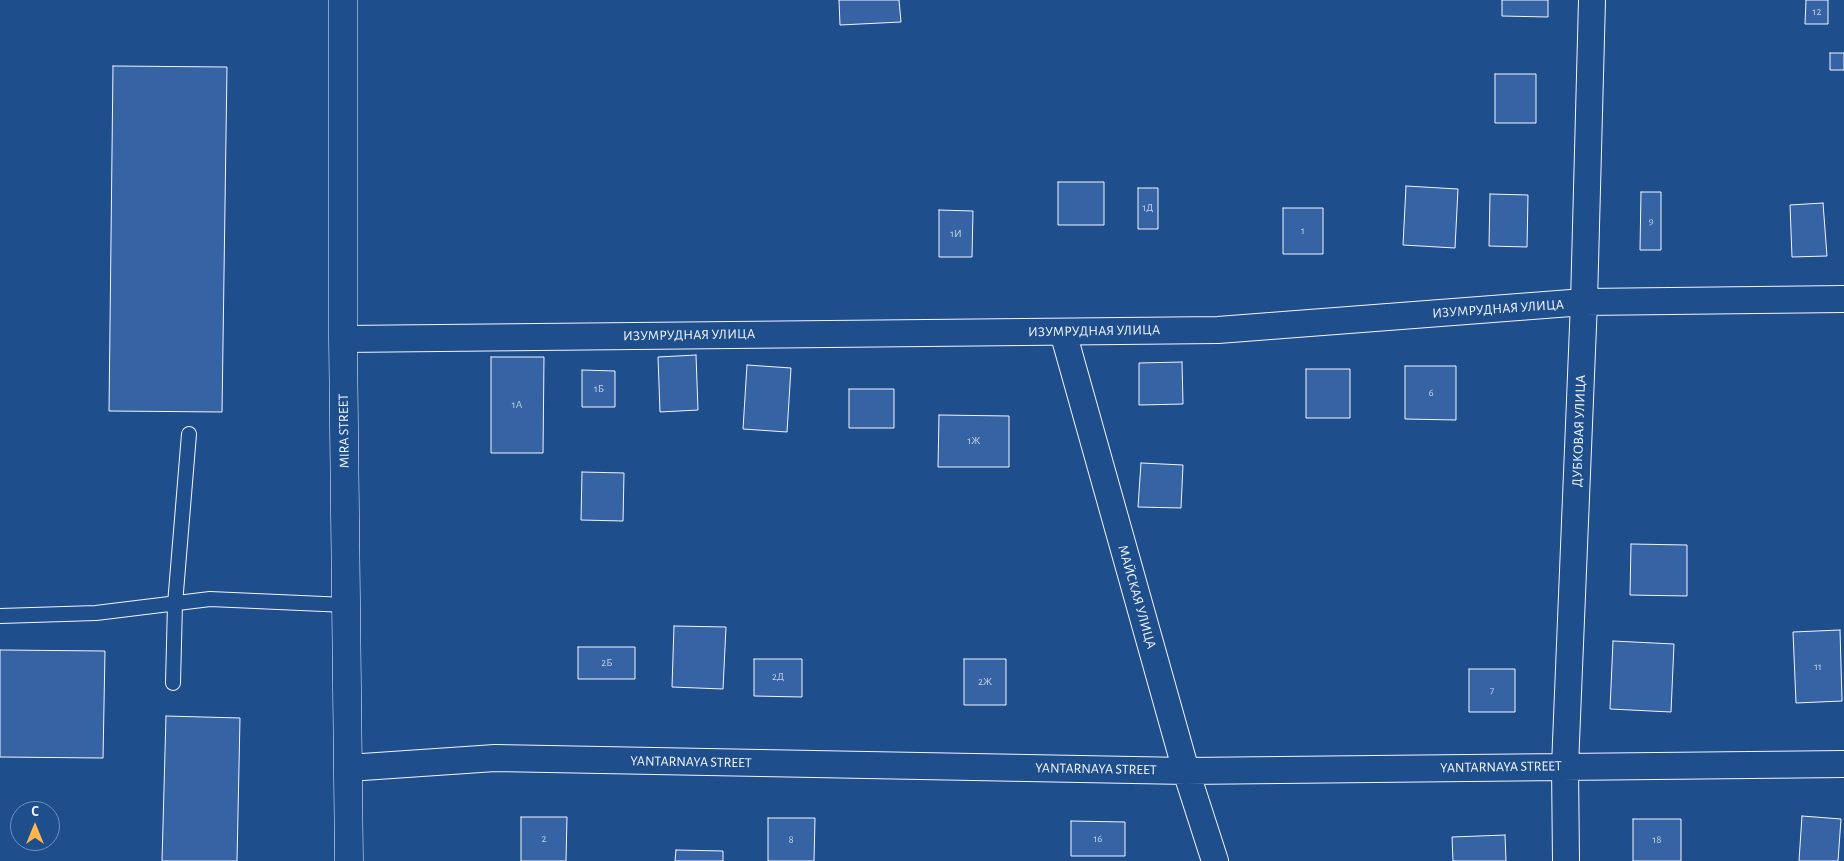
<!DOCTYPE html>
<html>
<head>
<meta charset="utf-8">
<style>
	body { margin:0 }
	#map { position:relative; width:1844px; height:861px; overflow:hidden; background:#1f4e8c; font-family:"Alegreya Sans",sans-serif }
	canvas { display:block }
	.north { position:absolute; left:10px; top:801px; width:50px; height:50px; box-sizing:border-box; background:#1f4e8c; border:1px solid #7391ba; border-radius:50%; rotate:0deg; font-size:14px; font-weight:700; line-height:20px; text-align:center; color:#f2f6ff }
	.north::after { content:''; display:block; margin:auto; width:18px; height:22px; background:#ffb74d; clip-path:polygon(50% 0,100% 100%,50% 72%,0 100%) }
</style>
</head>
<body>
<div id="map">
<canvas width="1844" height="861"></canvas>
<div class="north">С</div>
</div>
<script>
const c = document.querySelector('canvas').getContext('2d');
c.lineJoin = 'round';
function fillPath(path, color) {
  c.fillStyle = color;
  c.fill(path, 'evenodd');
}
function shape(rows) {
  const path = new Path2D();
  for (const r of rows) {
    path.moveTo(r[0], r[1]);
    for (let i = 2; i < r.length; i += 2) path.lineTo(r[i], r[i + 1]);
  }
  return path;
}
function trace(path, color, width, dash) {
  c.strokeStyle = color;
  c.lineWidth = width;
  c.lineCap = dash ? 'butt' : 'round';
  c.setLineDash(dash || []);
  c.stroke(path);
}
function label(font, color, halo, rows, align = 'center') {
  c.font = font + ' "Alegreya Sans",sans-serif';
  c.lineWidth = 4;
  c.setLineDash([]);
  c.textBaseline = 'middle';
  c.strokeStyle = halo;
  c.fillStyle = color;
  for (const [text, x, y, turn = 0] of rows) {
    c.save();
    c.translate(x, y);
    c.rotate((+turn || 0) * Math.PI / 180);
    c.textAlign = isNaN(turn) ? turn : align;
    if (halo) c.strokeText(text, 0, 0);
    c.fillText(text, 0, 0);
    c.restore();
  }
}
const building = shape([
	[839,0,899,0,901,22,840,25,839,0],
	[1502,0,1548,0,1548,17,1502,16,1502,0],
	[1806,0,1828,0,1828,24,1805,24,1806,0],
	[1830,53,1844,53,1844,70,1830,70,1830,53],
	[113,66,227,67,222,412,109,411,113,66],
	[1495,74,1536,74,1536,123,1495,123,1495,74],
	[1058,182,1104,182,1104,225,1058,225,1058,182],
	[1406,186,1458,189,1455,248,1403,245,1406,186],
	[1138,188,1158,188,1158,229,1138,229,1138,188],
	[1641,192,1661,192,1661,250,1640,250,1641,192],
	[1490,194,1528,195,1527,247,1489,246,1490,194],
	[1823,203,1827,256,1792,257,1790,205,1823,203],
	[1283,208,1323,208,1323,254,1283,254,1283,208],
	[939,210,973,211,972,257,939,257,939,210],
	[696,355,698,410,660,412,658,357,696,355],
	[491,357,544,357,543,453,491,453,491,357],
	[1182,362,1183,404,1139,405,1139,363,1182,362],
	[747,365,791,368,787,432,743,429,747,365],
	[1405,366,1456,366,1456,420,1405,419,1405,366],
	[1306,369,1350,369,1350,418,1306,418,1306,369],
	[582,370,615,371,615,407,582,407,582,370],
	[849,389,894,389,894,428,849,428,849,389],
	[939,415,1009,416,1009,467,938,467,939,415],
	[1141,463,1183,465,1181,508,1138,507,1141,463],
	[582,472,624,473,623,521,581,520,582,472],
	[1631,544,1687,545,1687,596,1630,595,1631,544],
	[674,626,726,627,723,689,672,687,674,626],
	[1840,630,1842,701,1796,703,1793,632,1840,630],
	[1613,641,1674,644,1671,712,1610,709,1613,641],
	[578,647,635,647,635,679,578,679,578,647],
	[0,650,105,651,103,758,0,757,0,650],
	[754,659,802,659,802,697,754,696,754,659],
	[964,659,1006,659,1006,705,964,705,964,659],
	[1469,669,1515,669,1515,712,1469,712,1469,669],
	[166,716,240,718,237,861,162,861,166,716],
	[1802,816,1841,819,1838,861,1799,861,1802,816],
	[521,817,567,817,566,861,521,861,521,817],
	[768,818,815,818,814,861,768,861,768,818],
	[1633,819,1681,819,1681,861,1633,861,1633,819],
	[1071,821,1125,822,1125,856,1071,856,1071,821],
	[1505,835,1506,861,1453,861,1452,837,1505,835],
	[676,850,723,851,723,861,675,861,676,850]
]);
fillPath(building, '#3563a3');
trace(building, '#f2f6ff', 1);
const lane = shape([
	[0,616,96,613,210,599,346,605],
	[173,683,175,604,189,434]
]);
const street = shape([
	[1063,332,1186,771,1215,861],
	[343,339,1218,330,1584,302,1844,299],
	[348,768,495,758,1186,771,1844,764],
	[1566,861,1565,766,1584,302,1592,0]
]);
const secondary = shape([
	[343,0,343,339,349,861]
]);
trace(lane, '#f2f6ff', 16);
trace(street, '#f2f6ff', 28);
trace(secondary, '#f2f6ff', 29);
trace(lane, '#1f4e8c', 14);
trace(street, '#1f4e8c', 26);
trace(secondary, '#1f4e8c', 28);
label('11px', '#c3d1e8', null, [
	["12",1817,12],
	["1Д",1148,208],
	["9",1651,221],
	["1",1303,231],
	["1И",956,234],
	["1Б",599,389],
	["6",1431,393],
	["1А",517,405],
	["1Ж",974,441],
	["2Б",607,663],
	["11",1818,667],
	["2Д",778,677],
	["2Ж",985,682],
	["7",1492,691],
	["2",544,839],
	["16",1098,839],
	["8",791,840],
	["18",1657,840]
]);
label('14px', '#f2f6ff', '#1f4e8c', [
	["ИЗУМРУДНАЯ УЛИЦА",1498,309,-4],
	["ИЗУМРУДНАЯ УЛИЦА",1094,331,-1],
	["ИЗУМРУДНАЯ УЛИЦА",689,335,-1],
	["MIRA STREET",344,431,-91],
	["ДУБКОВАЯ УЛИЦА",1579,431,-88],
	["МАЙСКАЯ УЛИЦА",1137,597,74],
	["YANTARNAYA STREET",691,762,1],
	["YANTARNAYA STREET",1501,767,-1],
	["YANTARNAYA STREET",1096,769,1]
]);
</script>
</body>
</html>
